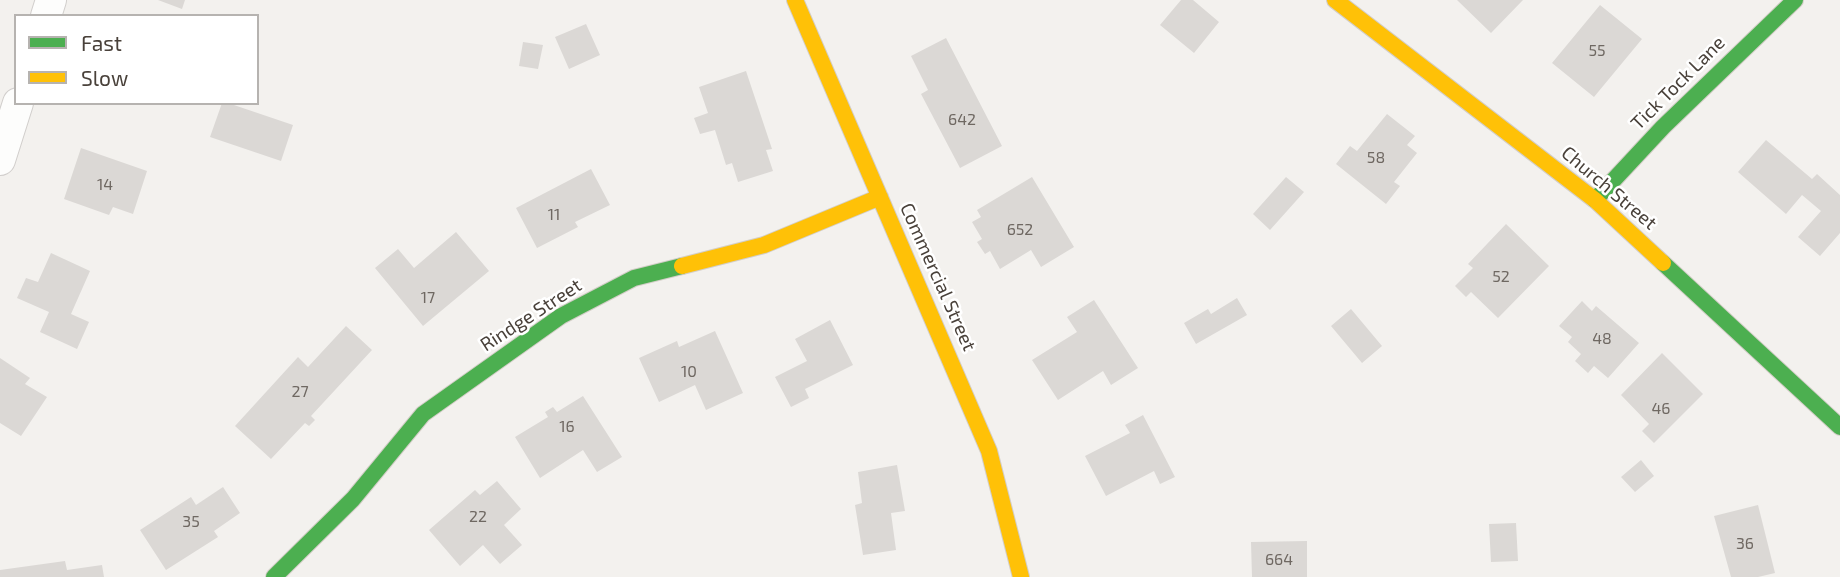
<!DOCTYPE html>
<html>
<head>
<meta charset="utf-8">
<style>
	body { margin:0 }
	#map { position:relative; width:1840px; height:577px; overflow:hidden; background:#f3f1ee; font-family:"Exo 2",sans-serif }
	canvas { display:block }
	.legend { position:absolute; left:14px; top:14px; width:245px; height:91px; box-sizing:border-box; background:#fff; border:2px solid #b6b3b0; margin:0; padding:9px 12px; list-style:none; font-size:21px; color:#49413a }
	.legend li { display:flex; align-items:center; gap:14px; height:35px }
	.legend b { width:35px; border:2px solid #b6b3b0 }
</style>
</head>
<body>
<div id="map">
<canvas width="1840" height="577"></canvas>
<ul class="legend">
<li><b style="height:9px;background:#4caf50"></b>Fast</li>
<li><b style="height:9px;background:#ffc107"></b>Slow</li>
</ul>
</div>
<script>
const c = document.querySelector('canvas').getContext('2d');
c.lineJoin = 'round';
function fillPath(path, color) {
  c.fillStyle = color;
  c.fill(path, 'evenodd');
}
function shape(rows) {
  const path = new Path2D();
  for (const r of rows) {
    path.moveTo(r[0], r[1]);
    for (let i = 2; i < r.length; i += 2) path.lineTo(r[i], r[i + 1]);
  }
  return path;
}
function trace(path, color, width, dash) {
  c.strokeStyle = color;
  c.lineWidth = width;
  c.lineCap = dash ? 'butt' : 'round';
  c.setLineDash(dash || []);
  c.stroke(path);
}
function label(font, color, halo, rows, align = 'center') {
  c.font = font + ' "Exo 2",sans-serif';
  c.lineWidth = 5;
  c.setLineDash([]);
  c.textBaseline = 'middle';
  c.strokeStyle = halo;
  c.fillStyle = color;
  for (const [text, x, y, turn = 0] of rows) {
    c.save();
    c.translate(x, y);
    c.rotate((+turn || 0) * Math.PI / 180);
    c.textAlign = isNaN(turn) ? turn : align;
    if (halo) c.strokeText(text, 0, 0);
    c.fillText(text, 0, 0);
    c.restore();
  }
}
fillPath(shape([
	[158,0,185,0,182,9],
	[1181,0,1193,0,1219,22,1194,53,1160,25],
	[1457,0,1523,0,1491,33],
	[1600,5,1642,39,1594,97,1552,63],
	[586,24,600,55,569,69,555,37],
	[946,38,1002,146,960,168,921,94,928,90,911,56],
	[523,42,543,45,538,69,519,66],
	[746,71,772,149,766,150,773,171,738,182,732,163,726,165,715,130,700,134,694,118,708,113,699,87],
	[222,103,228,103,293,125,281,161,210,137],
	[1387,114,1415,136,1407,145,1417,153,1394,182,1400,186,1386,204,1336,164,1350,146,1357,151],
	[1766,140,1812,179,1817,174,1840,195,1840,233,1820,256,1798,237,1821,211,1802,195,1786,214,1738,172],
	[81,148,147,171,133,214,113,207,109,215,64,199],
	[591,169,610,205,575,222,578,227,537,248,516,208],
	[1032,177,1074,247,1041,267,1031,250,1000,269,990,251,985,254,977,242,982,239,972,222,981,217,977,210],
	[1286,177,1304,192,1270,230,1253,214],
	[1506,224,1549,266,1498,318,1471,292,1466,297,1455,286,1473,268,1468,264],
	[456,232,489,271,423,326,375,268,398,249,414,268],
	[51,253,90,271,71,314,89,322,77,349,40,332,49,312,17,298,26,278,38,282],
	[1237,298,1247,315,1196,344,1184,323,1208,309,1211,314],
	[1094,300,1138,368,1111,385,1103,371,1058,400,1032,360,1077,332,1067,317],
	[1582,301,1592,311,1596,306,1639,343,1608,378,1594,366,1588,373,1575,361,1581,354,1568,342,1572,337,1559,326],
	[1351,309,1382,346,1362,363,1331,326],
	[830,320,853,365,805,389,809,398,791,407,775,377,807,361,795,339],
	[346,326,372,350,311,416,315,420,309,426,305,423,271,459,235,426,298,357,308,367],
	[715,331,743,393,706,410,695,385,659,402,639,358,677,341,679,347],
	[1662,353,1703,394,1654,443,1642,431,1649,424,1621,395],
	[0,358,30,378,25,384,47,397,21,436,0,423],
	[583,396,622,457,597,472,583,450,540,478,515,437,548,417,545,412,553,407,557,412],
	[1143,415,1175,477,1160,484,1154,471,1106,496,1085,456,1130,433,1125,425],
	[1641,460,1654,476,1635,492,1621,477],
	[897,465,905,511,891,513,896,550,863,555,855,505,862,503,858,472],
	[497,481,521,509,504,525,522,545,500,564,483,545,460,566,429,530,475,490,480,495],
	[223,487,240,513,214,531,218,537,166,570,140,530,191,497,196,505],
	[1758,505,1775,573,1758,577,1731,577,1714,516],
	[1516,523,1518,561,1491,562,1489,524],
	[1307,541,1307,577,1252,577,1251,542],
	[65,561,67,570,102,565,104,577,0,577,0,570]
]), '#dbd8d5');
const street = shape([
	[46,16,51,0],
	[0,160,18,103]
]);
const fast = shape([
	[1595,200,1663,127,1795,0],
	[1663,263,1840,427],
	[274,577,353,499,423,414,561,316,634,278,682,266]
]);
const slow = shape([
	[795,0,989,451,1021,577],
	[1335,0,1595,200,1663,263],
	[682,266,764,245,880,197]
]);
trace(street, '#d1cecc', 32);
trace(fast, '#d3cec7', 18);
trace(slow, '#d3cec7', 18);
trace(street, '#fdfdfc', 30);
trace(fast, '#4caf50', 16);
trace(slow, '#ffc107', 16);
label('16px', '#6f6862', null, [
	["55",1597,51],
	["642",962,120],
	["58",1376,158],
	["14",105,185],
	["11",554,215],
	["652",1020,230],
	["52",1501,277],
	["17",428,298],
	["48",1602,339],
	["10",689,372],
	["27",300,392],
	["46",1661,409],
	["16",567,427],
	["22",478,517],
	["35",191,522],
	["36",1745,544],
	["664",1279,560]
]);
label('19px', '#49413a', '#fff', [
	["Tick Tock Lane",1678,83,-45],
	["Church Street",1609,188,40],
	["Commercial Street",938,277,66],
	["Rindge Street",531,315,-33]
]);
</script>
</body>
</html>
